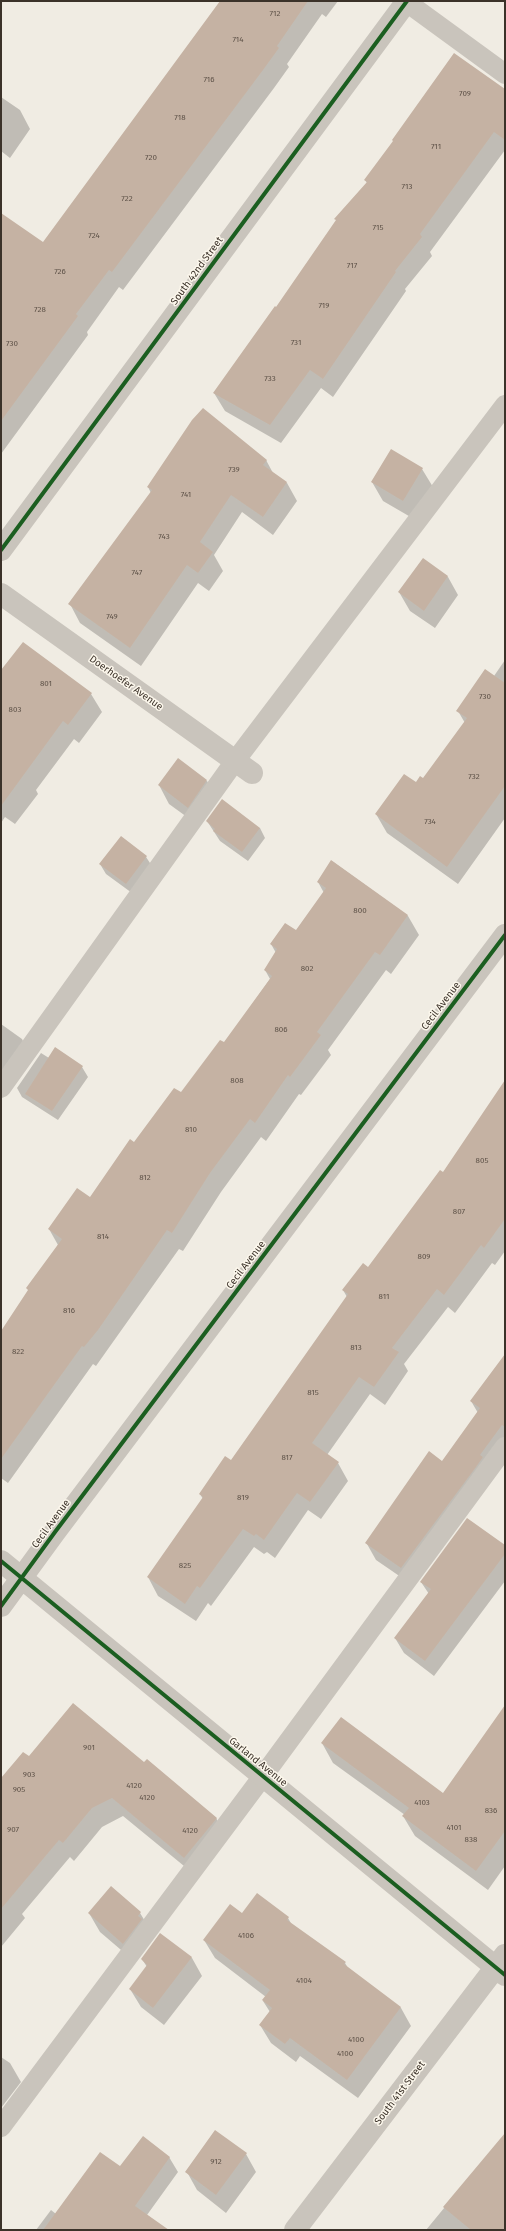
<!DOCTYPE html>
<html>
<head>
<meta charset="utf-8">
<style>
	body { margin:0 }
	#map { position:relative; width:506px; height:2231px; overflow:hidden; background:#f0ece3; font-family:"Fira Sans",sans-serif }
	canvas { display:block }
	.frame { position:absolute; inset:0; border:2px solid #3b3229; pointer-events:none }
</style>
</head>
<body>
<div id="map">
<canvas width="506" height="2231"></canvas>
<div class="frame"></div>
</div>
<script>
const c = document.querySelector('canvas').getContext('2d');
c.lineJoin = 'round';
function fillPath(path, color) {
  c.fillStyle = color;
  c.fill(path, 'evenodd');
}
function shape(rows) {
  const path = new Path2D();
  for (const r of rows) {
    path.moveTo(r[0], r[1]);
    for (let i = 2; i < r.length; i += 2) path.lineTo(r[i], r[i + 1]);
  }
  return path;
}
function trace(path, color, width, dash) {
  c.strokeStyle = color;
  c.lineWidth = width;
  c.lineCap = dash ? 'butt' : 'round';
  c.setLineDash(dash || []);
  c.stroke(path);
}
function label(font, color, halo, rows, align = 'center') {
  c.font = font + ' "Fira Sans",sans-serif';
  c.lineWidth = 3;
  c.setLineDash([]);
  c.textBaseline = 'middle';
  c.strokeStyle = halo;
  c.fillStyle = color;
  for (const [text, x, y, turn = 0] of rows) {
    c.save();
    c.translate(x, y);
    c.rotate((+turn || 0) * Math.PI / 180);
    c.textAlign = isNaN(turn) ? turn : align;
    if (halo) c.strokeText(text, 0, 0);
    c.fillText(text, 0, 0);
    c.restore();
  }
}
fillPath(shape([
	[221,1,338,1,326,17,322,14,287,64,289,67,274,88,123,290,119,287,87,332,88,335,1,454,1,284,43,244],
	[505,90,505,150,430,252,432,256,405,289,406,291,333,397,321,388,281,443,225,411,214,393,367,183,365,180],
	[1,97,20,110,30,129,10,158,1,151],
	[266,460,273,473,287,483,297,501,273,535,242,512,214,555,223,571,209,591,198,583,141,666,80,623,70,604,151,493,148,487],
	[422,469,433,487,414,519,383,501,372,482],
	[423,559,448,577,458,595,435,628,410,611,399,592],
	[505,660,505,818,458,884,387,833,376,814,423,780,465,723,458,711,494,676],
	[1,673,91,694,102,712,79,743,74,739,36,790,38,794,15,824,5,817,1,823],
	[207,781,217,799,198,825,169,804,159,785],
	[207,821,260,828,265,838,248,861,220,841],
	[146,857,152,866,132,893,106,874,100,864],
	[332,861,408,916,419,935,391,974,386,970,328,1050,331,1055,301,1095,299,1094,266,1141,261,1137,221,1192,183,1251,179,1249,108,1349,96,1366,93,1364,8,1483,1,1478,1,1333,58,1245,49,1229,91,1198,135,1143,181,1094,224,1044,270,979,265,970,276,953,271,944,296,931,324,893,318,882],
	[1,1024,22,1039,27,1049,1,1084],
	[56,1049,82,1067,88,1077,58,1120,22,1097,17,1088,41,1053,49,1058],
	[505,1082,505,1251,495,1265,492,1263,455,1313,448,1307,404,1364,408,1371,385,1405,370,1394,327,1455,338,1463,348,1481,321,1519,308,1510,275,1558,267,1552,264,1554,254,1547,211,1606,208,1603,196,1621,158,1596,148,1577,203,1499,200,1494,231,1461,347,1297,343,1290,369,1268,443,1173],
	[505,1355,505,1449,411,1584,376,1560,367,1544,442,1462,478,1413,471,1401],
	[505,1546,505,1581,434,1676,404,1653,395,1638,429,1594,421,1582],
	[505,1708,505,1866,488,1890,415,1836,403,1816,405,1815,333,1763,322,1743,443,1794],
	[29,1758,144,1764,216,1818,227,1837,195,1875,123,1816,102,1827,74,1861,70,1857,22,1914,25,1918,1,1947,1,1779],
	[89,1913,140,1913,151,1931,134,1961,100,1932],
	[243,1915,288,1918,292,1925,345,1963,348,1968,401,2008,411,2026,358,2098,300,2056,296,2062,271,2043,260,2025,270,2012,263,2001,266,1997,215,1958,204,1940],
	[160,1934,192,1958,202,1976,164,2025,141,2007,130,1989,147,1967,142,1959],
	[1,2057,10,2063,21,2082,1,2108],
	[505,2134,505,2230,426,2230],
	[246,2154,256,2172,226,2213,197,2190,187,2172],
	[169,2157,178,2172,147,2215,167,2230,36,2230,51,2210,56,2214,120,2167]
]), '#0003');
fillPath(shape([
	[220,1,308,1,277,46,279,48,263,70,112,272,109,270,76,314,78,316,1,421,1,213,43,242],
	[454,53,505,89,505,140,494,132,420,234,422,237,395,271,396,272,323,379,310,370,270,425,213,393,275,306,276,307,336,220,334,219,367,182,364,180,393,141,392,140],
	[203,408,267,460,263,465,287,482,263,517,231,495,200,542,213,552,198,573,187,565,130,648,68,604,152,490,147,487,192,420],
	[391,449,423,468,403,501,371,482],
	[423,558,448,576,424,611,398,592],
	[23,642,92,693,68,725,63,721,1,806,1,670],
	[485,669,505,683,505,786,447,867,375,814,404,774,416,782,420,776,423,778,467,718,456,711],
	[178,758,207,780,188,808,158,785],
	[222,799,260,828,242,852,213,831,215,829,206,821],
	[121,836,147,856,126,884,99,864],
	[331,860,408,915,380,955,375,952,317,1032,321,1035,290,1077,288,1075,255,1123,250,1119,210,1173,172,1233,167,1230,98,1330,84,1347,82,1346,1,1459,1,1331,28,1290,26,1288,62,1239,48,1229,77,1188,90,1197,130,1139,134,1142,174,1088,181,1092,220,1040,224,1042,272,976,264,970,277,949,270,944,285,923,296,930,326,888,317,882],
	[55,1047,83,1066,52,1111,25,1094],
	[505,1080,505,1219,484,1248,481,1245,444,1295,437,1289,392,1348,399,1352,374,1387,359,1377,312,1443,339,1462,310,1502,297,1493,264,1540,256,1534,254,1536,243,1529,200,1588,197,1586,185,1604,147,1577,203,1497,199,1494,225,1456,231,1460,348,1294,342,1290,363,1263,368,1267,440,1170,443,1172],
	[505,1354,505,1427,502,1425,480,1455,483,1457,476,1467,401,1568,365,1543,429,1451,442,1461,480,1408,470,1401],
	[467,1518,505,1545,505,1554,425,1661,394,1638,431,1589,420,1582],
	[73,1703,144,1762,147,1759,217,1818,184,1858,112,1798,92,1808,63,1843,59,1840,1,1909,1,1778,23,1752,29,1756],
	[505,1705,505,1831,476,1871,402,1816,409,1808,321,1743,341,1717,443,1793],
	[111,1886,141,1912,138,1916,142,1919,123,1944,88,1913],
	[257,1893,289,1917,287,1920,346,1962,344,1964,401,2007,347,2080,290,2038,285,2044,259,2025,272,2008,262,2000,270,1990,203,1940,230,1904,242,1913],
	[160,1933,192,1957,153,2008,129,1989,147,1965,141,1959],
	[215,2130,247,2153,216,2195,185,2172],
	[505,2133,505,2230,471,2230,443,2207],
	[143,2136,170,2157,135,2206,169,2230,43,2230,100,2152,120,2166]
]), '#c5b2a3');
trace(shape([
	[405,1,505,74],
	[1,1088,235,761,505,405],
	[1,2127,263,1776,505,1447]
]), '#c9c4bc', 20);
trace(shape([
	[1,550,407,1],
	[1,594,252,773],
	[1,1561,505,1975],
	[1,1606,55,1532,505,935],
	[295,2230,505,1955]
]), '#c9c4bc', 22);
trace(shape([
	[1,550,407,1],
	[1,1561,505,1975],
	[1,1606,55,1532,505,935]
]), '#1b5e20', 4);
label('8px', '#5e5248', null, [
	["712",275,14],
	["714",238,40],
	["716",209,80],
	["709",465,94],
	["718",180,118],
	["711",436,147],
	["720",151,158],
	["713",407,187],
	["722",127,199],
	["715",378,228],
	["724",94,236],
	["717",352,266],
	["726",60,272],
	["719",324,306],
	["728",40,310],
	["731",296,343],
	["730",12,344],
	["733",270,379],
	["739",234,470],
	["741",186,495],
	["743",164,537],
	["747",137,573],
	["749",112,617],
	["801",46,684],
	["730",485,697],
	["803",15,710],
	["732",474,777],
	["734",430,822],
	["800",360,911],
	["802",307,969],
	["806",281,1030],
	["808",237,1081],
	["810",191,1130],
	["805",482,1161],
	["812",145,1178],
	["807",459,1212],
	["814",103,1237],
	["809",424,1257],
	["811",384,1297],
	["816",69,1311],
	["813",356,1348],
	["822",18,1352],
	["815",313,1393],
	["817",287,1458],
	["819",243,1498],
	["825",185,1566],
	["901",89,1748],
	["903",29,1775],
	["4120",134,1786],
	["905",19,1790],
	["4120",147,1798],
	["4103",422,1803],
	["836",491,1811],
	["4101",454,1828],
	["907",13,1830],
	["4120",190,1831],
	["838",471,1840],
	["4106",246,1936],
	["4104",304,1981],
	["4100",356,2040],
	["4100",345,2054],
	["912",216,2162]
]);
label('10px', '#3b3229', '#fcf7ec', [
	["South 42nd Street",197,271,-54],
	["Doerhoefer Avenue",126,683,35],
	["Cecil Avenue",441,1006,-53],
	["Cecil Avenue",246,1265,-53],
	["Cecil Avenue",51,1524,-54],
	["Garland Avenue",258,1762,39],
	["South 41st Street",400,2093,-53]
]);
</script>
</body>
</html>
